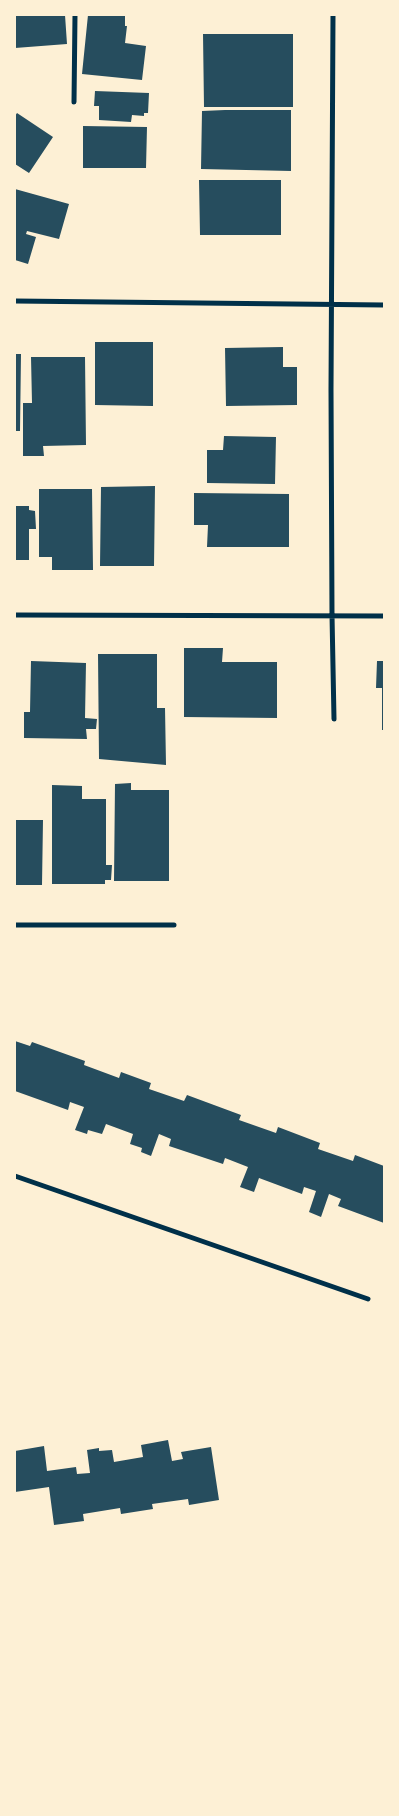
<!DOCTYPE html>
<html>
<head>
<meta charset="utf-8">
<style>
	body { margin:0 }
	#map { position:relative; width:399px; height:1816px; overflow:hidden; background:#fdf0d5; font-family:Mulish,sans-serif }
	canvas { display:block }
	.frame { position:absolute; inset:0; border:16px solid #fdf0d5; pointer-events:none }
</style>
</head>
<body>
<div id="map">
<canvas width="399" height="1816"></canvas>
<div class="frame"></div>
</div>
<script>
const c = document.querySelector('canvas').getContext('2d');
c.lineJoin = 'round';
function fillPath(path, color) {
  c.fillStyle = color;
  c.fill(path, 'evenodd');
}
function shape(rows) {
  const path = new Path2D();
  for (const r of rows) {
    path.moveTo(r[0], r[1]);
    for (let i = 2; i < r.length; i += 2) path.lineTo(r[i], r[i + 1]);
  }
  return path;
}
function trace(path, color, width, dash) {
  c.strokeStyle = color;
  c.lineWidth = width;
  c.lineCap = dash ? 'butt' : 'round';
  c.setLineDash(dash || []);
  c.stroke(path);
}
fillPath(shape([
	[15,15,65,15,67,44,15,48],
	[88,15,125,16,125,26,127,26,125,43,146,46,142,80,82,74],
	[203,34,293,34,293,107,204,107],
	[95,91,149,93,148,113,144,113,144,116,132,115,131,122,99,120,99,106,94,106],
	[225,110,291,110,291,171,201,169,202,111],
	[17,113,53,137,29,173,15,164,15,116],
	[83,126,147,127,146,168,83,168],
	[199,180,281,180,281,235,200,235],
	[15,189,69,204,59,239,27,231,26,234,36,237,28,264,15,260],
	[95,342,153,342,153,406,95,405],
	[283,347,283,367,297,367,297,405,226,406,225,348],
	[15,354,21,354,20,431,15,431],
	[31,357,85,357,86,445,43,446,44,456,23,456,23,403,32,403],
	[224,436,276,437,275,484,207,483,207,450,223,450],
	[155,486,154,566,100,566,101,487],
	[39,489,92,489,93,570,52,570,52,557,39,557],
	[194,493,289,494,289,547,207,547,208,525,194,525],
	[15,506,29,506,29,510,35,511,36,529,29,529,29,560,15,560],
	[184,648,223,648,222,662,277,662,277,718,184,717],
	[98,654,157,654,157,708,165,708,166,765,99,759],
	[31,661,86,663,85,718,97,719,96,729,86,729,87,739,24,738,24,712,30,712],
	[377,661,384,661,384,730,382,730,382,688,376,688],
	[131,783,131,790,169,790,169,881,114,881,115,784],
	[52,785,82,786,82,799,106,799,106,865,112,865,111,880,105,880,105,884,52,884],
	[15,820,43,820,42,885,15,885],
	[15,1041,30,1046,32,1042,85,1061,84,1065,119,1078,121,1072,151,1083,149,1089,184,1101,187,1095,241,1115,239,1120,276,1133,278,1127,320,1143,318,1149,353,1161,355,1155,384,1166,384,1223,338,1206,341,1199,329,1194,321,1217,309,1212,316,1191,304,1187,302,1194,259,1178,254,1192,240,1187,248,1167,225,1158,223,1164,169,1146,171,1139,159,1134,151,1156,141,1152,142,1148,130,1144,133,1134,106,1124,102,1134,88,1130,87,1134,75,1130,84,1107,70,1102,68,1110,15,1091],
	[168,1440,172,1461,183,1459,181,1452,211,1447,219,1500,189,1505,188,1499,152,1504,153,1509,121,1514,120,1508,83,1514,84,1521,54,1525,49,1487,15,1492,15,1451,44,1446,47,1471,76,1467,77,1474,90,1473,87,1450,99,1448,99,1451,112,1450,114,1462,143,1457,141,1445]
]), '#264d5e');
trace(shape([
	[333,15,331,389,332,615,334,719],
	[74,102,75,15],
	[15,301,384,305],
	[15,615,384,616],
	[15,925,174,925],
	[15,1176,368,1299]
]), '#003049', 5);
</script>
</body>
</html>
